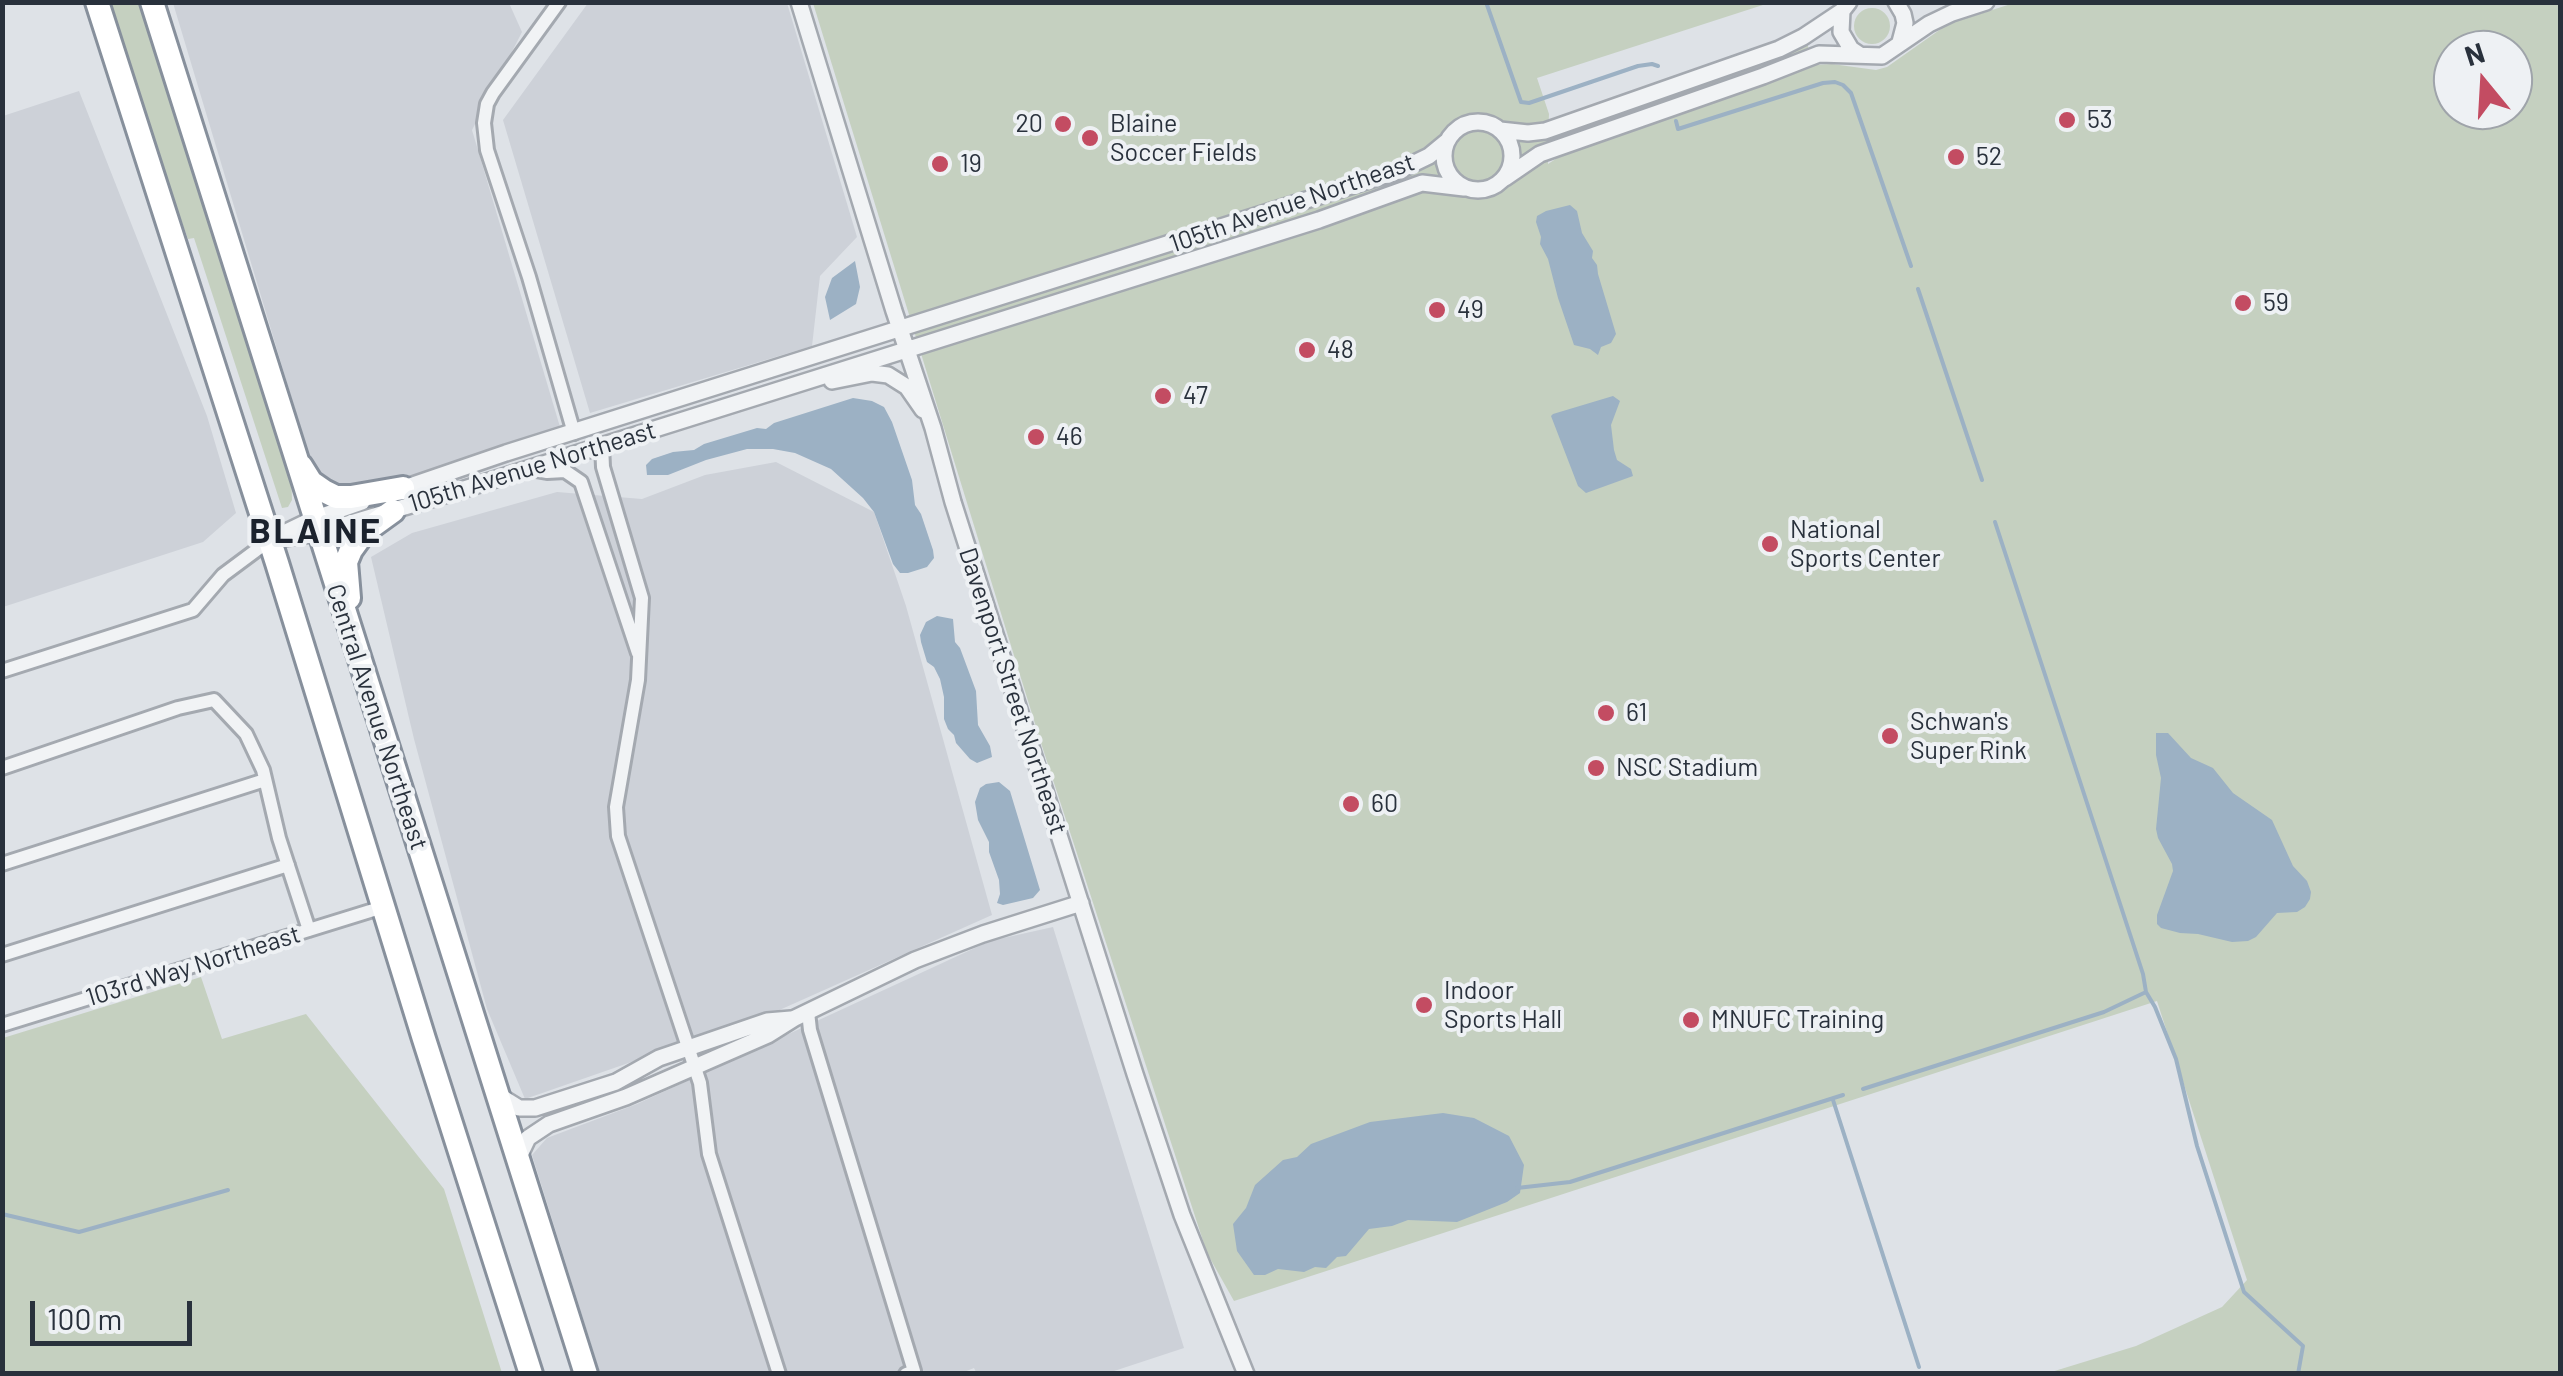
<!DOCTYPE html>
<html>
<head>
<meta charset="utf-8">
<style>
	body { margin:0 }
	#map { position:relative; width:2563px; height:1376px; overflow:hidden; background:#dee2e7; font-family:Barlow,sans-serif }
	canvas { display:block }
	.frame { position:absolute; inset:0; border:5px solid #29313c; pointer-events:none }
	.north { position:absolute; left:2433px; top:30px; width:100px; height:100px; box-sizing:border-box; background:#eef1f4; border:2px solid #9fa4aa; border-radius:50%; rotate:342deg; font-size:28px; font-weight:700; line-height:40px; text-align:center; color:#29313c }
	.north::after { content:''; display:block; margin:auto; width:35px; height:45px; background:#c34c62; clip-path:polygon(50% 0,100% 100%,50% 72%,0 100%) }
	.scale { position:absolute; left:30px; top:1301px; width:162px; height:45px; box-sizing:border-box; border:5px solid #29313c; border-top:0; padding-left:12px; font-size:30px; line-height:35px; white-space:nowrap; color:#29313c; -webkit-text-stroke:8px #eef1f4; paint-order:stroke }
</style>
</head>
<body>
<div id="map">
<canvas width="2563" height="1376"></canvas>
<div class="frame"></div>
<div class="north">N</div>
<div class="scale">100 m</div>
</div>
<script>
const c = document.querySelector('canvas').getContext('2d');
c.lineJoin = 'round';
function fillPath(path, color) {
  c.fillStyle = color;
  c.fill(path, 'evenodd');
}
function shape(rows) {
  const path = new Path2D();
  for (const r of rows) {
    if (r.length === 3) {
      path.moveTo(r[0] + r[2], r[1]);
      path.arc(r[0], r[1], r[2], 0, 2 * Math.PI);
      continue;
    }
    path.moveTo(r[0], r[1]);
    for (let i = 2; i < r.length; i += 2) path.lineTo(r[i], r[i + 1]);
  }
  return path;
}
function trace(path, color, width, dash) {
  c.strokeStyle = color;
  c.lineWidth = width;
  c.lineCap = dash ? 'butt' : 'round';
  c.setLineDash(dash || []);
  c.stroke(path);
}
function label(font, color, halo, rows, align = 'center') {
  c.font = font + ' Barlow,sans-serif';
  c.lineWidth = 8;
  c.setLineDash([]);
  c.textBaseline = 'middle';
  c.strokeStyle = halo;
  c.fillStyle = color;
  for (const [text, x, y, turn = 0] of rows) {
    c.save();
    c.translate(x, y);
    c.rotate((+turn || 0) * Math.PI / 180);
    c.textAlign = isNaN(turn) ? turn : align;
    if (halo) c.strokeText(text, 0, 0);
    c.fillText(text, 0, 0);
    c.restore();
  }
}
fillPath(shape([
	[173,3,509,3,522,32,472,130,560,427,408,479,341,487,312,466],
	[588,3,787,3,857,237,820,276,812,346,590,413,503,120],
	[79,91,207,416,236,513,203,542,3,607,3,116],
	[776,462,874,512,906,606,992,915,775,1012,525,1099,487,1009,414,739,371,557,412,533,557,492,642,499,705,475],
	[1053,927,1184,1348,1105,1374,977,1374,974,1368,959,1374,600,1373,532,1155,547,1138,637,1104,990,941]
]), '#cdd1d8');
fillPath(shape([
	[108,3,142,3,291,474,292,500,288,507,282,508,194,238,188,239,180,217,177,218],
	[813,3,1769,3,1537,78,1549,114,1548,136,1705,84,1808,45,1808,48,1805,51,1737,79,1548,141,1548,164,1593,134,1763,76,1812,65,1832,64,1876,70,1887,67,1948,24,2014,3,2560,3,2560,1373,2048,1373,2136,1346,2222,1307,2247,1280,2157,1001,1234,1301,1207,1253,1041,743],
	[2453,50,2513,50,2513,110,2453,110],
	[1872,26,18],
	[201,977,222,1039,306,1014,444,1189,502,1373,3,1373,3,1038]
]), '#c5d0c0');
fillPath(shape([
	[1570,205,1577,211,1582,233,1593,251,1592,258,1597,265,1598,274,1616,334,1611,343,1601,347,1598,355,1590,349,1574,345,1558,298,1548,259,1540,244,1541,237,1536,222,1537,216,1546,211],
	[855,261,860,287,856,304,830,320,825,297,832,278],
	[1613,396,1620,401,1611,425,1614,450,1617,460,1631,469,1633,476,1586,493,1578,486,1551,416,1553,414],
	[853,398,872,401,884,407,892,422,912,480,915,505,921,514,933,550,934,558,927,567,908,573,900,573,893,564,874,512,863,498,831,469,795,453,773,449,747,449,706,460,668,475,647,475,646,465,652,459,673,452,694,450,704,444,757,428,766,429,774,423],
	[937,616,953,619,955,642,960,648,976,691,978,725,990,746,992,757,977,763,970,759,956,743,954,735,948,729,944,719,944,697,940,679,934,667,927,662,921,642,920,635,926,622],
	[2156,733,2168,733,2191,758,2213,768,2233,793,2272,820,2293,866,2307,881,2311,892,2310,899,2305,907,2297,912,2277,913,2256,937,2248,941,2232,942,2198,934,2180,933,2161,928,2157,924,2157,915,2173,871,2172,864,2158,838,2156,829,2161,778,2156,755],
	[999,782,1010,791,1040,890,1033,898,1003,905,997,903,1000,894,999,880,989,852,989,842,978,820,975,802,980,788,986,784],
	[1443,1113,1474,1118,1509,1136,1524,1165,1520,1193,1507,1202,1457,1222,1408,1220,1392,1226,1369,1229,1346,1256,1337,1257,1326,1268,1315,1267,1304,1272,1278,1269,1265,1275,1254,1275,1237,1251,1233,1224,1246,1208,1255,1185,1283,1160,1297,1157,1311,1144,1370,1122]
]), '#9cb1c4');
trace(shape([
	[1486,2,1521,102,1529,103,1638,66,1652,64,1658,66],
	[1676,121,1678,129,1823,83,1835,82,1843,85,1851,93,1911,266],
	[1918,289,1982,480],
	[2146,992,2155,1007,2176,1059,2197,1146,2244,1292,2303,1346,2298,1374],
	[1863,1089,2104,1012,2146,992,2143,974,1995,522],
	[1833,1100,1919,1367],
	[1517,1188,1570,1182,1843,1095],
	[2,1214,79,1232,228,1190]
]), '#9cb1c4', 4);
const minor = shape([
	[559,2,493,93,487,104,484,123,487,150,529,277,574,433],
	[602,445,603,467,642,598,638,680,616,807,618,836,700,1083,709,1154,779,1374],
	[530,469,547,472,565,471,581,482,638,653],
	[2,671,193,610,223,575,270,540],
	[2,768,178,708,214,700,246,734,263,770,279,838,309,930],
	[2,864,265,780],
	[2,955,288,865],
	[808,1012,810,1030,914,1371,906,1374],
	[2,1025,383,907]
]);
const tertiary = shape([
	[799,2,894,311,933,428,953,502,1135,1074,1182,1215,1246,1374],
	[1849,2,1842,11,1841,32,1851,49,1860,55],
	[1896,2,1903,14,1905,23,1900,42],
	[1478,156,34],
	[1500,130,1528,133,1545,131,1779,49,1803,37,1842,11],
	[1505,178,1540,154,1763,76,1819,54,1882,56,1929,24,1952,13,1986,2],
	[832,381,872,373,888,375,907,387,923,410],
	[398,490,506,453,1398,171,1429,156,1446,142],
	[282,534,313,519,362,502],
	[270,540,318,533,461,490,1319,220,1422,183,1464,188],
	[498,1095,519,1108,535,1108,616,1082,659,1058,767,1021,791,1019],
	[518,1159,528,1138,549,1124,626,1097,768,1035,795,1018,915,960,983,934,1081,903]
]);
const trunk = shape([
	[97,2,277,563,424,1039,531,1374],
	[152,2,586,1374],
	[301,466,311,482,324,491,336,497,351,497,403,488],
	[349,598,346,562,351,550,364,532,393,511]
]);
trace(minor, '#a4a9b0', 18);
trace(tertiary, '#a4a9b0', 20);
trace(trunk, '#87909c', 28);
trace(minor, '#f1f3f5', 12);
trace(tertiary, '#f1f3f5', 15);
trace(trunk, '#fff', 22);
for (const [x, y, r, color] of [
	[2067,120,10,"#c34c62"],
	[1063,124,10,"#c34c62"],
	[1090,138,10,"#c34c62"],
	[1956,157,10,"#c34c62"],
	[940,164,10,"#c34c62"],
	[2243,303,10,"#c34c62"],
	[1437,310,10,"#c34c62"],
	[1307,350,10,"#c34c62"],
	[1163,396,10,"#c34c62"],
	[1036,437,10,"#c34c62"],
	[1770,544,10,"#c34c62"],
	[1606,713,10,"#c34c62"],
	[1890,736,10,"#c34c62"],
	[1596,768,10,"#c34c62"],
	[1351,804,10,"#c34c62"],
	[1424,1005,10,"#c34c62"],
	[1691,1020,10,"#c34c62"]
]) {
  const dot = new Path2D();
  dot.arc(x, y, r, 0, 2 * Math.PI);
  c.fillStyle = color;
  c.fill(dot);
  trace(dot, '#eef1f4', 4);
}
label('25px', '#29313c', '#eef1f4', [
	["53",2087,120],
	["20",1043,124,"right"],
	["Blaine",1110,124],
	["Soccer Fields",1110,153],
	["52",1976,157],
	["19",960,164],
	["59",2263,303],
	["49",1457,310],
	["48",1327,350],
	["47",1183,396],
	["46",1056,437],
	["National",1790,530],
	["Sports Center",1790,559],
	["61",1626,713],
	["Schwan's",1910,722],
	["Super Rink",1910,751],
	["NSC Stadium",1616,768],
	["60",1371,804],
	["Indoor",1444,991],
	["Sports Hall",1444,1020],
	["MNUFC Training",1711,1020]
], 'left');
label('25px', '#29313c', '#eef1f4', [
	["105th Avenue Northeast",1292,203,-19],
	["105th Avenue Northeast",532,467,-17],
	["Davenport Street Northeast",1013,691,72],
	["Central Avenue Northeast",377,717,72],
	["103rd Way Northeast",193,966,-17]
]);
c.letterSpacing = '2.5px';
label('bold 35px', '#1b222d', '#eef1f4', [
	["BLAINE",316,531]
]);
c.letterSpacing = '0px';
</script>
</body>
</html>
